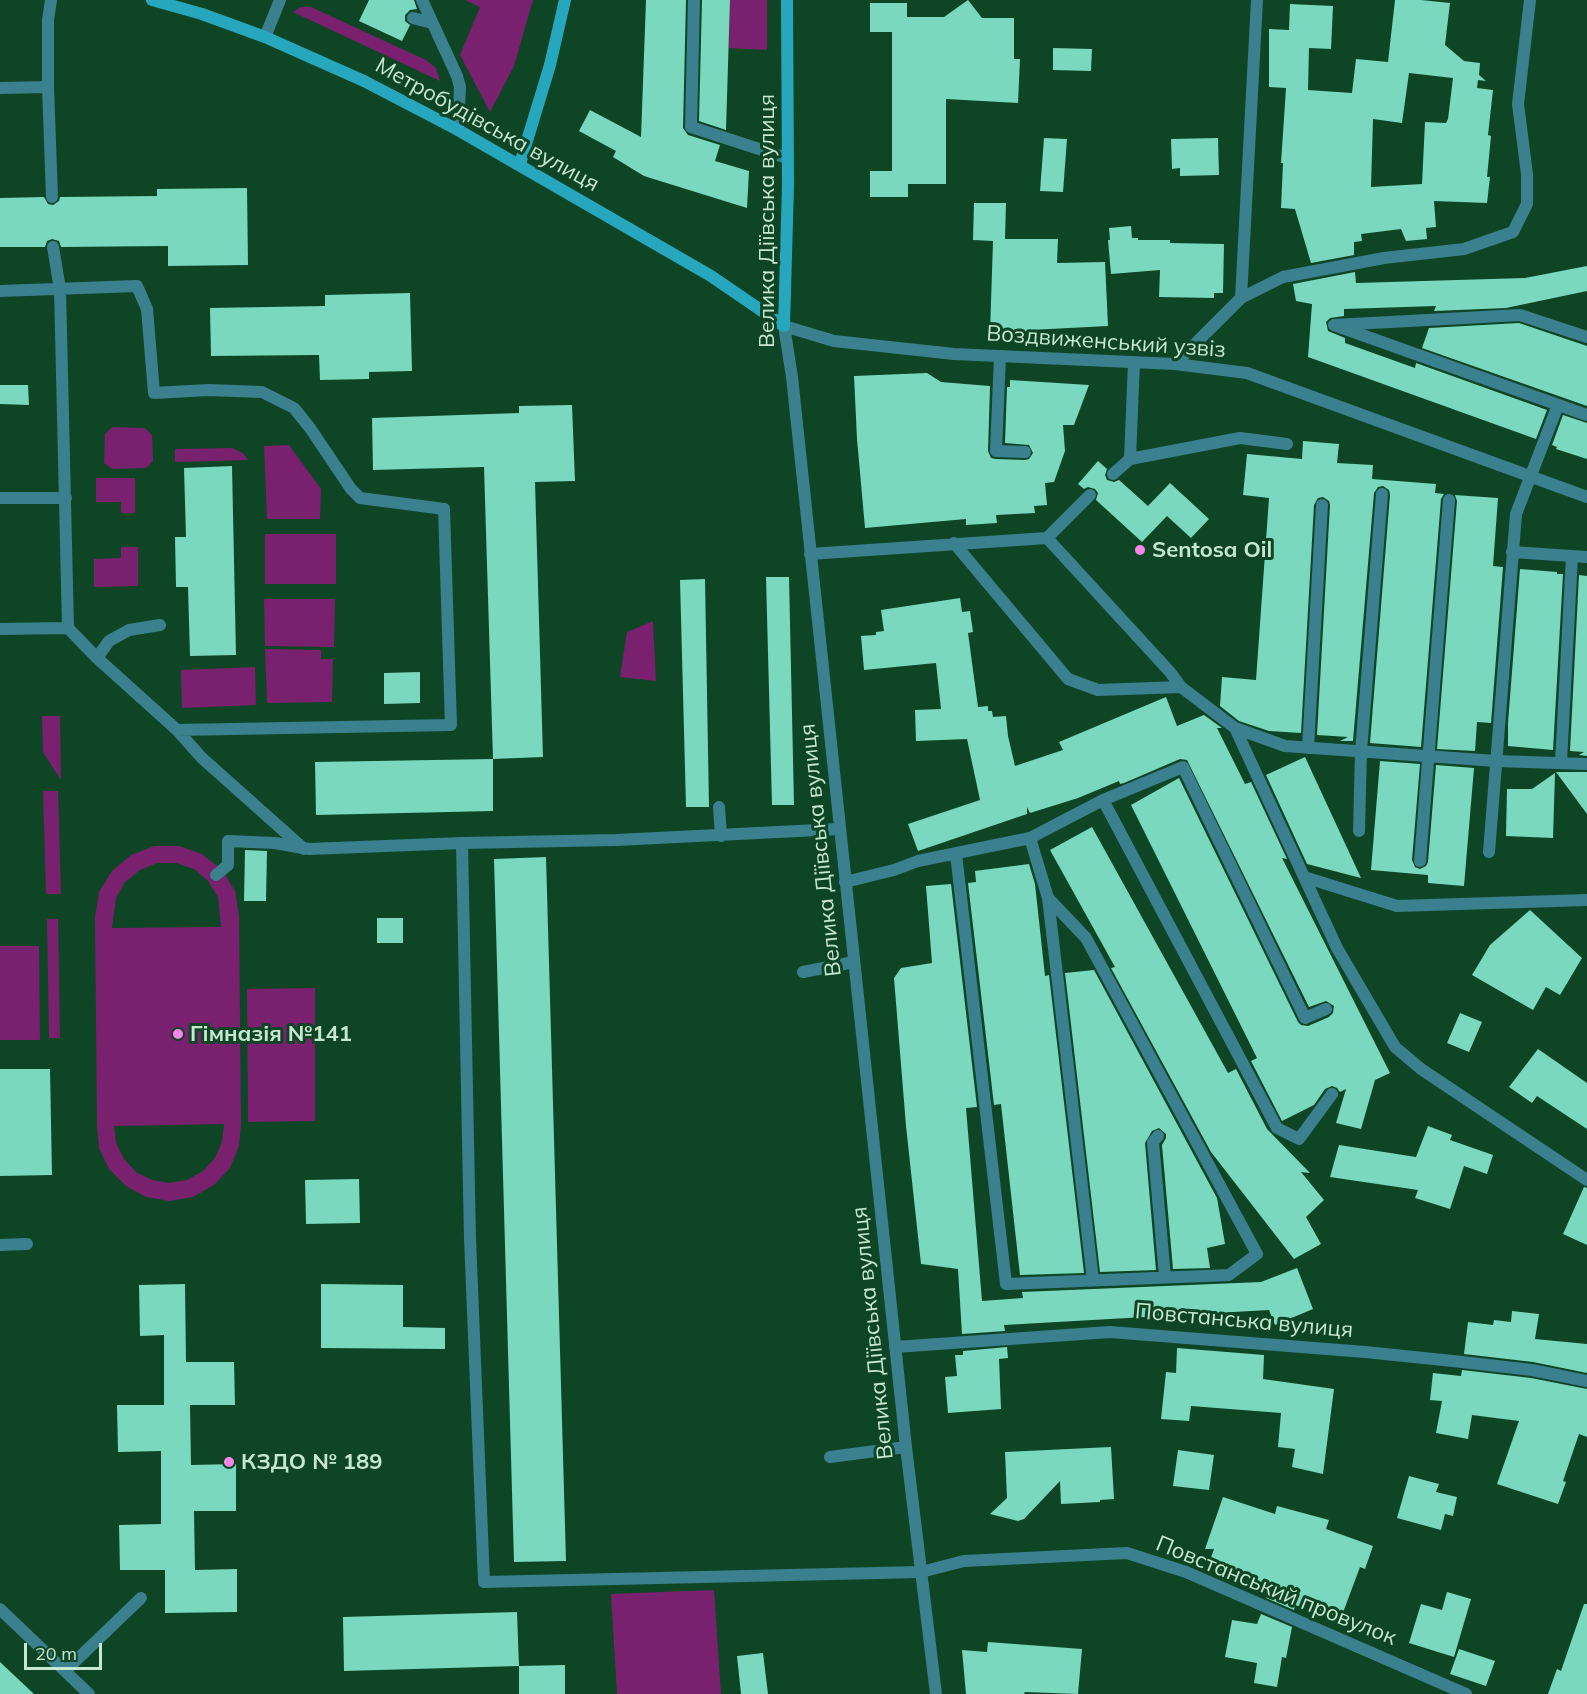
<!DOCTYPE html>
<html>
<head>
<meta charset="utf-8">
<style>
	body { margin:0 }
	#map { position:relative; width:1587px; height:1694px; overflow:hidden; background:#0d4525; font-family:Mulish,sans-serif }
	canvas { display:block }
	.scale { position:absolute; left:24px; top:1643px; width:78px; height:27px; box-sizing:border-box; border:3px solid #c6e8cf; border-top:0; padding-left:8px; font-size:18px; line-height:21px; white-space:nowrap; color:#c6e8cf; -webkit-text-stroke:4px #0d4525; paint-order:stroke }
</style>
</head>
<body>
<div id="map">
<canvas width="1587" height="1694"></canvas>
<div class="scale">20 m</div>
</div>
<script>
const c = document.querySelector('canvas').getContext('2d');
c.lineJoin = 'round';
function fillPath(path, color) {
  c.fillStyle = color;
  c.fill(path, 'evenodd');
}
function shape(rows) {
  const path = new Path2D();
  for (const r of rows) {
    path.moveTo(r[0], r[1]);
    for (let i = 2; i < r.length; i += 2) path.lineTo(r[i], r[i + 1]);
  }
  return path;
}
function trace(path, color, width, dash) {
  c.strokeStyle = color;
  c.lineWidth = width;
  c.lineCap = dash ? 'butt' : 'round';
  c.setLineDash(dash || []);
  c.stroke(path);
}
function label(font, color, halo, rows, align = 'center') {
  c.font = font + ' Mulish,sans-serif';
  c.lineWidth = 6;
  c.setLineDash([]);
  c.textBaseline = 'middle';
  c.strokeStyle = halo;
  c.fillStyle = color;
  for (const [text, x, y, turn = 0] of rows) {
    c.save();
    c.translate(x, y);
    c.rotate((+turn || 0) * Math.PI / 180);
    c.textAlign = isNaN(turn) ? turn : align;
    if (halo) c.strokeText(text, 0, 0);
    c.fillText(text, 0, 0);
    c.restore();
  }
}
fillPath(shape([
	[465,0,533,0,514,66,490,112,460,55,480,7],
	[730,0,767,0,767,50,729,48],
	[301,7,311,7,426,60,436,68,440,81,293,12],
	[112,427,145,428,152,435,153,461,146,468,112,469,104,463,105,434],
	[289,445,321,489,320,519,267,519,264,446],
	[232,448,243,453,248,460,175,462,175,449],
	[96,478,135,478,135,513,121,513,121,502,96,502],
	[265,534,336,534,336,584,265,584],
	[121,547,138,547,138,586,94,587,94,559,121,558],
	[264,599,335,599,334,647,265,646],
	[653,621,656,681,620,677,627,632],
	[265,649,321,650,321,659,333,659,332,702,267,703],
	[255,667,256,705,182,708,181,670],
	[42,716,60,716,61,780,43,752],
	[43,791,58,791,61,894,46,894],
	[154,846,179,846,202,854,222,870,235,891,239,916,241,1124,239,1146,230,1168,214,1185,193,1197,170,1201,146,1197,126,1186,109,1169,99,1148,97,1126,95,917,99,892,112,871,131,855],
	[157,863,176,863,194,869,208,881,218,897,221,927,112,928,116,898,125,882,140,870],
	[224,1124,222,1142,215,1158,203,1171,187,1180,169,1183,152,1180,136,1172,124,1159,116,1143,114,1126],
	[47,919,58,919,60,1038,49,1038],
	[0,946,39,946,40,1040,0,1040],
	[315,988,315,1121,248,1122,247,989],
	[714,1590,721,1694,617,1694,611,1594]
]), '#79216e');
fillPath(shape([
	[369,0,414,0,417,9,410,10,405,15,405,21,410,25,402,41,359,21],
	[646,0,686,0,683,128,688,135,720,145,715,161,749,171,747,208,644,176,613,157,616,151,579,131,590,110,641,137],
	[702,0,730,0,726,130,699,121],
	[968,0,982,18,1014,18,1014,59,1020,59,1018,103,946,99,946,184,908,184,908,197,870,197,870,171,892,171,892,32,870,32,870,3,907,3,907,17,944,17],
	[1395,0,1421,0,1450,3,1445,45,1464,61,1480,63,1479,75,1486,81,1478,80,1477,88,1493,90,1488,135,1491,136,1487,177,1490,177,1487,203,1434,201,1436,227,1426,228,1427,239,1406,241,1401,229,1361,234,1362,241,1354,242,1354,255,1311,263,1295,209,1281,208,1283,163,1281,163,1286,88,1269,87,1269,29,1289,30,1290,4,1333,6,1331,49,1309,48,1308,90,1352,93,1356,59,1388,62],
	[1409,73,1453,78,1448,119,1446,123,1425,122,1422,184,1371,187,1373,119,1402,123],
	[1053,48,1092,49,1091,71,1053,70],
	[1044,138,1067,139,1063,192,1040,191],
	[1218,138,1219,175,1180,176,1180,168,1172,169,1171,139],
	[247,188,248,265,168,266,168,246,61,247,59,241,52,239,47,241,45,247,0,247,0,198,44,197,48,204,53,205,59,201,60,197,157,196,157,189],
	[974,203,1006,203,1005,239,1058,239,1057,263,1105,262,1108,326,1030,330,1030,334,990,333,993,241,973,240],
	[1131,226,1132,238,1138,238,1138,240,1170,240,1170,243,1224,244,1223,293,1214,293,1214,298,1159,297,1160,270,1111,274,1108,240,1110,240,1109,228],
	[1587,266,1587,291,1506,308,1434,311,1436,306,1344,309,1344,316,1330,318,1326,322,1328,331,1345,338,1345,343,1415,368,1416,363,1547,410,1536,439,1308,357,1312,304,1296,301,1293,284,1355,272,1356,283,1525,278],
	[410,293,412,371,369,372,369,379,320,380,319,355,211,356,210,308,325,306,325,295],
	[1519,323,1587,346,1587,406,1422,348,1429,328],
	[927,373,941,382,990,386,988,451,991,458,996,459,1025,460,1029,459,1033,453,1029,445,1005,443,1007,387,1010,387,1010,380,1089,385,1074,425,1063,425,1065,451,1054,482,1045,483,1047,505,1034,506,1035,513,996,515,997,523,966,525,966,519,865,528,857,439,854,376],
	[0,385,28,385,29,405,0,404],
	[572,405,575,481,535,482,543,757,493,759,484,467,373,470,372,418,519,413,519,406],
	[1563,415,1587,423,1587,459,1556,449,1557,447,1552,445],
	[1303,441,1339,444,1337,463,1373,465,1372,479,1436,484,1435,493,1444,494,1441,499,1421,747,1370,743,1390,495,1389,490,1383,486,1378,487,1374,493,1353,741,1340,741,1348,737,1317,735,1330,505,1329,501,1323,497,1318,498,1314,505,1301,733,1269,731,1239,721,1220,706,1222,677,1256,680,1269,498,1243,495,1247,454,1302,459],
	[1098,461,1107,469,1105,475,1107,480,1114,482,1119,480,1148,506,1170,483,1209,519,1191,538,1167,516,1142,542,1096,500,1098,493,1095,489,1088,487,1084,489,1078,484],
	[232,466,236,655,190,656,188,587,176,587,175,537,186,537,184,468],
	[1455,495,1498,498,1493,566,1503,567,1491,723,1477,722,1475,751,1437,749,1457,501],
	[1520,569,1557,572,1557,574,1563,574,1553,750,1508,746,1508,723],
	[1579,575,1587,576,1587,756,1579,755,1584,752,1570,751],
	[766,577,789,577,794,805,772,805],
	[705,579,709,807,686,807,680,580],
	[960,598,962,612,970,611,973,632,968,633,978,707,988,706,988,711,992,711,993,717,1006,716,1008,736,1015,766,1063,750,1059,742,1166,697,1177,726,1204,715,1222,728,1217,728,1245,784,1251,782,1287,859,1282,858,1390,1073,1375,1080,1361,1129,1336,1123,1346,1089,1340,1092,1337,1088,1332,1086,1325,1089,1314,1105,1282,1121,1251,1061,1257,1058,1131,805,1179,778,1298,1022,1301,1025,1308,1026,1329,1017,1333,1013,1334,1006,1326,1001,1309,1007,1187,760,1180,759,1124,783,1120,784,1119,781,1078,798,1030,813,1027,807,1027,814,918,851,908,824,980,800,967,739,916,741,915,710,941,709,936,663,864,670,861,636,876,635,876,632,884,631,881,610],
	[420,672,420,703,384,704,384,673],
	[1305,757,1361,878,1307,864,1266,775],
	[493,759,493,811,316,815,315,762],
	[1380,761,1420,764,1412,860,1415,867,1420,869,1426,866,1428,862,1436,765,1474,768,1464,886,1428,883,1428,875,1371,870],
	[1556,772,1587,772,1587,814],
	[1555,773,1553,838,1506,836,1507,789,1532,789],
	[1092,827,1228,1073,1236,1069,1267,1129,1310,1173,1301,1172,1324,1200,1306,1217,1321,1244,1294,1259,1211,1152,1111,968,1115,967,1050,850],
	[245,850,267,851,266,901,244,901],
	[546,857,566,1561,514,1562,494,859],
	[1029,864,1035,884,1045,976,1049,975,1084,1273,1020,1275,1001,1104,994,1105,968,883,976,882,975,871],
	[951,884,977,1107,966,1108,982,1301,1023,1298,1022,1292,1261,1282,1297,1268,1313,1309,1275,1325,1269,1310,1004,1325,1005,1331,962,1334,958,1269,921,1264,906,1126,894,978,901,968,932,963,926,886],
	[1530,910,1582,958,1560,995,1546,987,1533,1010,1472,975,1490,945],
	[377,918,403,918,403,943,377,943],
	[1094,970,1217,1198,1225,1244,1207,1248,1210,1268,1173,1269,1162,1145,1166,1138,1166,1134,1159,1128,1152,1131,1145,1143,1156,1270,1100,1272,1065,973],
	[1460,1013,1482,1022,1469,1052,1447,1043],
	[1538,1049,1587,1083,1587,1129,1537,1096,1532,1103,1509,1087],
	[0,1069,50,1069,52,1175,0,1176],
	[1428,1126,1452,1135,1450,1140,1493,1155,1487,1174,1464,1166,1450,1209,1415,1198,1418,1190,1330,1177,1339,1145,1416,1157],
	[359,1179,360,1223,306,1224,305,1180],
	[1584,1187,1587,1188,1587,1245,1563,1234],
	[185,1284,186,1362,234,1362,235,1405,190,1405,191,1465,236,1464,236,1511,194,1511,195,1570,237,1569,237,1612,165,1613,165,1570,120,1570,119,1525,161,1524,161,1451,118,1452,117,1405,164,1405,164,1335,140,1336,139,1285],
	[321,1284,403,1285,403,1327,445,1328,445,1349,321,1348],
	[1512,1311,1539,1314,1535,1339,1587,1344,1587,1373,1533,1362,1464,1354,1468,1322,1493,1325,1494,1320,1511,1322],
	[1007,1347,1008,1358,999,1359,1001,1409,948,1413,945,1377,957,1376,955,1355,963,1355,963,1351],
	[1177,1348,1264,1355,1263,1379,1334,1389,1323,1474,1292,1467,1295,1449,1278,1447,1281,1413,1191,1406,1189,1421,1161,1419,1166,1372,1176,1373],
	[1462,1370,1531,1378,1587,1389,1587,1437,1579,1434,1563,1481,1566,1482,1558,1504,1497,1484,1519,1421,1472,1415,1468,1439,1436,1433,1442,1401,1430,1400,1433,1373,1461,1376],
	[1111,1447,1114,1499,1100,1500,1100,1502,1061,1504,1060,1481,1024,1519,1018,1521,990,1514,1007,1498,1005,1452],
	[1178,1450,1214,1455,1209,1490,1173,1486],
	[1409,1476,1439,1484,1436,1492,1457,1497,1453,1516,1445,1514,1441,1530,1397,1518],
	[1223,1497,1275,1514,1277,1506,1329,1520,1326,1529,1373,1546,1365,1569,1360,1567,1341,1618,1302,1603,1301,1607,1295,1605,1294,1610,1266,1598,1269,1589,1247,1582,1248,1579,1208,1566,1214,1549,1205,1549],
	[1447,1592,1471,1599,1454,1657,1409,1643,1421,1604,1442,1610],
	[1584,1604,1587,1604,1587,1694,1548,1694,1557,1669,1561,1671],
	[517,1612,519,1666,344,1671,343,1617],
	[1261,1614,1292,1627,1286,1658,1282,1657,1277,1687,1254,1683,1257,1663,1225,1657,1232,1620,1257,1624],
	[988,1642,1082,1649,1078,1694,1025,1692,1024,1694,966,1694,962,1650,987,1652],
	[1459,1649,1495,1661,1486,1686,1450,1674],
	[763,1653,768,1694,741,1694,737,1656],
	[0,1662,34,1694,0,1694],
	[565,1665,565,1694,519,1694,519,1666]
]), '#79d8bd');
trace(shape([
	[51,0,48,20,48,87,52,197],
	[422,0,457,76,460,87,458,130],
	[694,0,691,127,787,158],
	[413,18,432,23],
	[265,37,280,0],
	[0,88,48,87],
	[53,247,60,289,68,628,97,658,177,730,202,758,304,849],
	[0,291,137,286,147,309,154,393,208,390,262,392,294,408,310,428,351,489,360,498,444,509,451,725,177,730],
	[1587,337,1520,315,1334,325,1587,415],
	[1000,356,996,451,1025,452],
	[1130,459,1240,438,1287,444],
	[1113,474,1130,459,1134,362],
	[0,498,66,498],
	[1047,538,1170,672,1181,687,1235,728,1337,948,1395,1047,1421,1069],
	[954,543,1068,679,1098,690,1181,687],
	[1512,552,1587,557],
	[810,554,1047,538,1090,495],
	[0,629,68,628],
	[97,658,109,641,129,630,160,625],
	[1235,728,1285,746,1496,761,1587,764],
	[1308,748,1322,505],
	[1561,762,1572,556],
	[1103,800,1277,1128,1299,1139,1332,1094],
	[719,807,721,836],
	[839,829,616,840,462,843,470,1238,484,1582,921,1572],
	[1359,831,1361,751,1382,494],
	[1489,852,1516,514,1558,405],
	[956,854,1006,1284,1229,1275,1257,1254,1086,938,1048,898,1030,838],
	[1420,861,1449,500],
	[216,875,228,865,228,841,275,843,309,849,462,843],
	[1304,877,1397,906],
	[845,882,894,870,918,861,1030,838,1103,800,1183,767,1305,1018,1326,1009],
	[1048,898,1093,1280],
	[803,972,854,962],
	[1158,1136,1153,1142,1165,1277],
	[0,1245,27,1244],
	[830,1457,906,1447],
	[0,1609,89,1694],
	[65,1671,141,1598]
]), '#3b808e', 12);
trace(shape([
	[1241,298,1257,0],
	[1175,364,1241,298,1283,277,1384,258,1464,249,1513,232,1527,204,1527,174,1518,104,1530,0],
	[1397,906,1587,900],
	[1421,1069,1587,1180],
	[895,1347,1110,1332,1365,1352,1453,1361,1532,1370,1587,1381],
	[921,1572,964,1561,1127,1553,1186,1572,1466,1694]
]), '#3b808e', 12);
trace(shape([
	[936,1694,906,1447,792,377,784,326,834,341,954,354,1175,364,1247,373,1587,497]
]), '#3b808e', 12);
trace(shape([
	[152,0,202,14,265,37,364,81,458,130,711,276,784,326],
	[520,164,550,65,565,0],
	[784,326,788,185,787,0]
]), '#26a7be', 12);
for (const [x, y, r, color] of [
	[1140,550,6,"#fa87e7"],
	[178,1034,6,"#fa87e7"],
	[229,1462,6,"#fa87e7"]
]) {
  const dot = new Path2D();
  dot.arc(x, y, r, 0, 2 * Math.PI);
  c.fillStyle = color;
  c.fill(dot);
  trace(dot, '#0d4525', 2);
}
label('22px', '#c6e8cf', '#0d4525', [
	["Метробудівська вулиця",487,125,29],
	["Велика Діївська вулиця",767,221,-90],
	["Воздвиженський узвіз",1106,342,4],
	["Велика Діївська вулиця",821,850,-96],
	["Повстанська вулиця",1244,1321,5],
	["Велика Діївська вулиця",873,1333,-96],
	["Повстанський провулок",1276,1591,22]
]);
label('bold 22px', '#c6e8cf', '#0d4525', [
	["Sentosa Oil",1152,550],
	["Гімназія №141",190,1034],
	["КЗДО № 189",241,1462]
], 'left');
</script>
</body>
</html>
